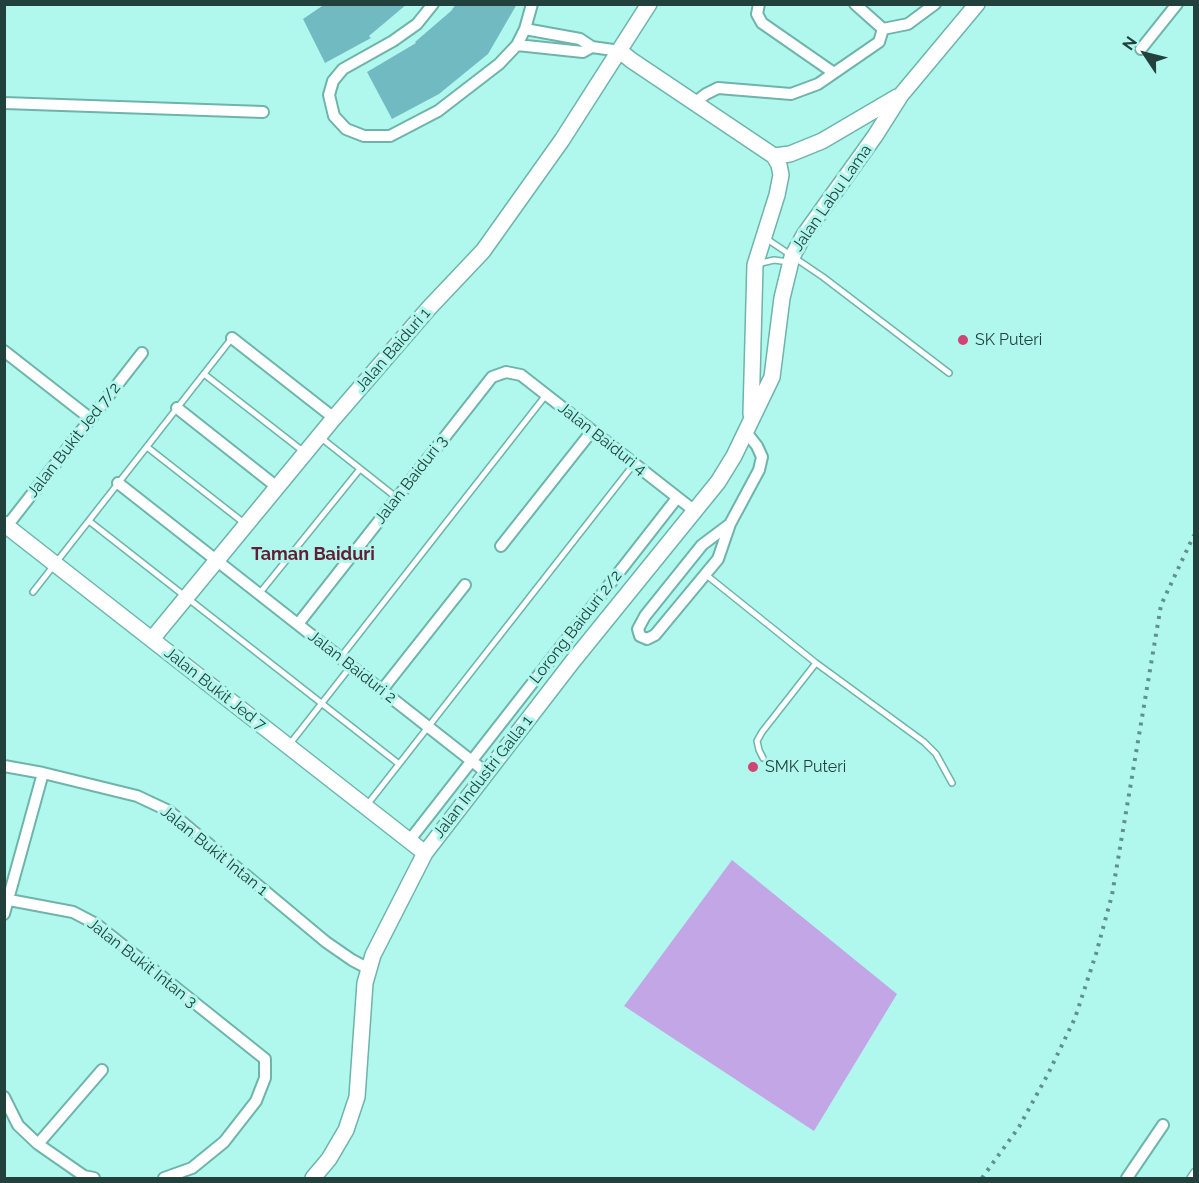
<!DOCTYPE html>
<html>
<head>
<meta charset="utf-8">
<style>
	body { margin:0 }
	#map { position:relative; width:1199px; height:1183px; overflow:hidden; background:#b0f8ed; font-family:Raleway,sans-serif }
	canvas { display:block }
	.frame { position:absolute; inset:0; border:6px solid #23413c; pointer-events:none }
	.north { position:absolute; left:1115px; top:24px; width:60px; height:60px; -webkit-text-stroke:4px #b0f8ed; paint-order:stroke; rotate:305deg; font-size:16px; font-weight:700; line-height:24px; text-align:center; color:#23413c }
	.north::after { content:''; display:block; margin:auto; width:21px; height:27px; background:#23413c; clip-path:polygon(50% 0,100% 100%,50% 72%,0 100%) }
</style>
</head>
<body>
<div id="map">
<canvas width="1199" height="1183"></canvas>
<div class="frame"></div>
<div class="north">N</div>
</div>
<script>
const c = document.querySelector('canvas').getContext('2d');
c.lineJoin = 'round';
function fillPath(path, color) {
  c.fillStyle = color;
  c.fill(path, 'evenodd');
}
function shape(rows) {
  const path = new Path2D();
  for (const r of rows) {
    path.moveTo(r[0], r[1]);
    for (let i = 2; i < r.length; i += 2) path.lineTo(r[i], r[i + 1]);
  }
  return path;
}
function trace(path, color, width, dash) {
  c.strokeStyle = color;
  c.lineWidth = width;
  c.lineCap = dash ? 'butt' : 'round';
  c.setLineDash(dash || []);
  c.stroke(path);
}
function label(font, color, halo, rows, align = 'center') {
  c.font = font + ' Raleway,sans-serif';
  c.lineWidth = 6;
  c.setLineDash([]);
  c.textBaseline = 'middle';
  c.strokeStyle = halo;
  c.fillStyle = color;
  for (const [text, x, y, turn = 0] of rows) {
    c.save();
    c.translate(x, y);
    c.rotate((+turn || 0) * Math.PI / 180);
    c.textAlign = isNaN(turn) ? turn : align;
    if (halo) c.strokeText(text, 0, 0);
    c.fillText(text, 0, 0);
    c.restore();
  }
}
fillPath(shape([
	[732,860,897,994,814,1131,624,1006]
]), '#c2a6e6');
fillPath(shape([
	[325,4,407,4,369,36,371,38,325,63,303,19],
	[456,4,517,4,488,54,439,94,392,119,367,72,416,43,415,42,451,11]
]), '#72bac2');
const lane = shape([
	[767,239,823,277,949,373],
	[757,264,774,260,789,262],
	[204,374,304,452],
	[320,437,397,498],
	[147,447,244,523],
	[89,521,399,764],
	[705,574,816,663,924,742,936,754,952,783],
	[33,592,232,338],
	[259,594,360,469],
	[340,658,546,395],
	[289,745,351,666],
	[763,758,759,750,757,741,762,732,816,663],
	[367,805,634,464],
	[1190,1178,1194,1172]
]);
const street = shape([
	[433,4,417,24,393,41,343,69,333,81,329,95,334,116,346,129,364,136,390,136,438,111,499,64,517,45,525,29,532,4],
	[759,4,757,14,762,23,834,73],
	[525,29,580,39,592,47,620,51],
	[883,29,908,24,935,4],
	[517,45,583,52,592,47],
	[1141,49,1177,4],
	[4,103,263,112],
	[694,103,706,94,718,88,791,94,818,84,879,42,883,29,855,4],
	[232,338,334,418],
	[4,351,91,419],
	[177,408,277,487],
	[118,483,487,773],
	[730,524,702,545,645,616,638,629,640,636,647,639,655,635,718,559,730,524,759,470,762,457,757,446,746,432],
	[7,526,142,353],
	[501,546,592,431],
	[298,624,492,377,506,372,521,375,696,512],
	[382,690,465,585],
	[4,766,43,773,137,796,169,811,326,942,352,960,369,969],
	[409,841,677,498],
	[4,899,73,912,96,924,265,1059,265,1078,256,1101,224,1142,192,1168,164,1178],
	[4,914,43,773],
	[4,1097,18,1125,38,1144,84,1176,94,1178],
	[38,1144,102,1070],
	[1127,1178,1163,1125]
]);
const secondary = shape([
	[620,51,631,60,774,156,779,165,781,175,777,195,755,265,751,414],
	[774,156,790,154,822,141,897,97],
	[4,524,425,853],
	[152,639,334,418,429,308,483,251,562,140,649,4],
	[313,1178,329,1159,346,1130,357,1097,365,983,373,955,425,853,573,661,718,482,734,456,772,377,782,298,792,257,804,235,875,136,901,95,977,4]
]);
trace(lane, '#6eb4aa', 8);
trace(street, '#6eb4aa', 14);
trace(secondary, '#6eb4aa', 18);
trace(lane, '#fff', 5);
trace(street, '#fff', 10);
trace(secondary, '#fff', 15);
trace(shape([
	[982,1178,1019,1127,1048,1074,1075,1018,1096,954,1112,895,1161,605,1194,535]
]), '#61918a', 4, [3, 6]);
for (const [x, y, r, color] of [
	[963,340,6,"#d04372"],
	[753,767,6,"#d04372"]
]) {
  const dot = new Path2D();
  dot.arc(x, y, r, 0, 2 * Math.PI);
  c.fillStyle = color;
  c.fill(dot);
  trace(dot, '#b0f8ed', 2);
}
label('16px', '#23413c', '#b0f8ed', [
	["Jalan Labu Lama",832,198,-55],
	["Jalan Baiduri 1",393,350,-49],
	["Jalan Baiduri 4",602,439,38],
	["Jalan Bukit Jed 7/2",74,440,-52],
	["Jalan Baiduri 3",411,480,-52],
	["Lorong Baiduri 2/2",576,627,-52],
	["Jalan Baiduri 2",352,667,38],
	["Jalan Bukit Jed 7",215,689,38],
	["Jalan Industri Galla 1",483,777,-52],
	["Jalan Bukit Intan 1",214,851,39],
	["Jalan Bukit Intan 3",142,963,38]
]);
label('16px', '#23413c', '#b0f8ed', [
	["SK Puteri",975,340],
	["SMK Puteri",765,767]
], 'left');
label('bold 18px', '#611e34', '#b0f8ed', [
	["Taman Baiduri",313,555]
]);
</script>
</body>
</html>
